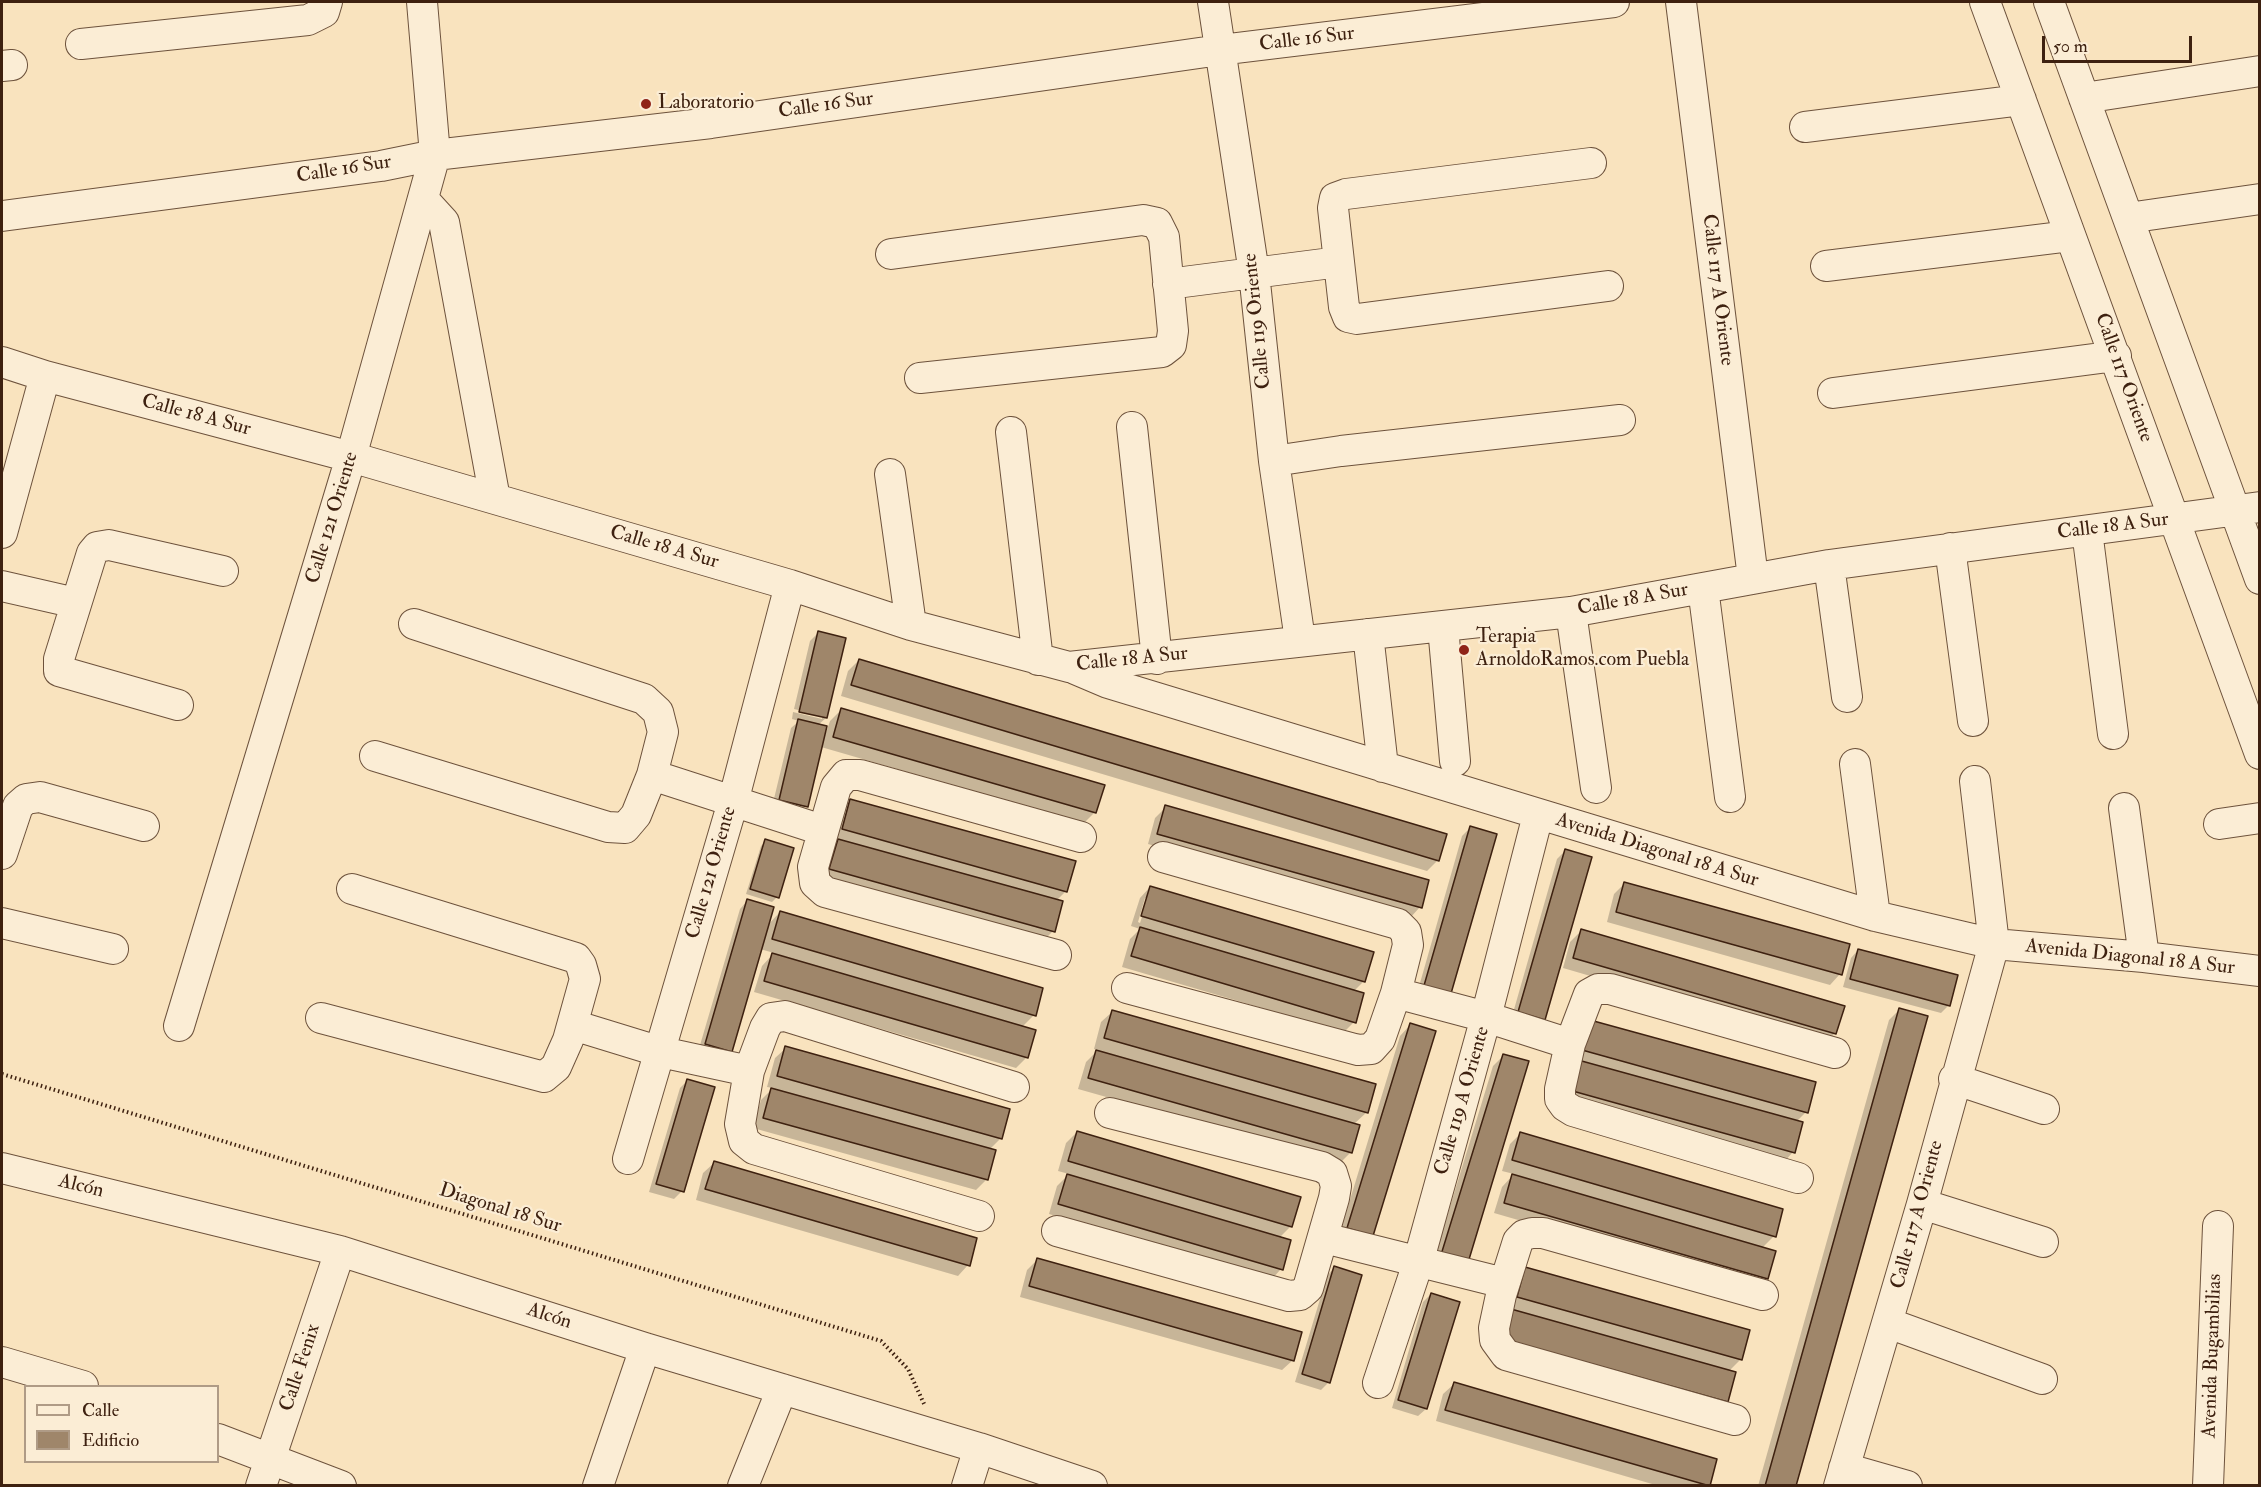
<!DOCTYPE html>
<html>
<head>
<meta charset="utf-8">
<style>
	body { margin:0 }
	#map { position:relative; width:2261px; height:1487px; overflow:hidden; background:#f9e3be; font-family:"IM FELL Double Pica",serif }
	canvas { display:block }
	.frame { position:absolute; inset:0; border:3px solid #3e2110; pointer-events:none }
	.legend { position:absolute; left:24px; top:1385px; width:195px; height:78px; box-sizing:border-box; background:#fbedd5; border:2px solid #af9b86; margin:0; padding:8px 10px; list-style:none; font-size:18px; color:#3e2110 }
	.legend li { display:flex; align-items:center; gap:12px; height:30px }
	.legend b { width:30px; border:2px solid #af9b86 }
	.scale { position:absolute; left:2042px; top:36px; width:150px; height:27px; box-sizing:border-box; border:3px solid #3e2110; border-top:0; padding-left:8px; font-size:18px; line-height:21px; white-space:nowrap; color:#3e2110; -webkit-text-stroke:4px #fbedd5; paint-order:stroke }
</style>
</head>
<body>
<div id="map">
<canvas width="2261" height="1487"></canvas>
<div class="frame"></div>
<ul class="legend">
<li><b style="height:8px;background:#fbedd5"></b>Calle</li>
<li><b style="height:16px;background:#9f866a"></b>Edificio</li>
</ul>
<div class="scale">50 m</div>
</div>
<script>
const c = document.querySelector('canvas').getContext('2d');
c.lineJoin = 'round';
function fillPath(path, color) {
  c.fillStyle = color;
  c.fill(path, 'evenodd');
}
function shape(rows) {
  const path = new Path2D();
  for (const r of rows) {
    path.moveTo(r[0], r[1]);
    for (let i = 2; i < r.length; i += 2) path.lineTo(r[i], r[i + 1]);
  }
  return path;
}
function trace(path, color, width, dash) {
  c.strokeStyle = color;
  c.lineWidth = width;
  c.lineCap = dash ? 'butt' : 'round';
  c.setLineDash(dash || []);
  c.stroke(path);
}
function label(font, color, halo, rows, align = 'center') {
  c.font = font + ' "IM FELL Double Pica",serif';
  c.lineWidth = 4.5;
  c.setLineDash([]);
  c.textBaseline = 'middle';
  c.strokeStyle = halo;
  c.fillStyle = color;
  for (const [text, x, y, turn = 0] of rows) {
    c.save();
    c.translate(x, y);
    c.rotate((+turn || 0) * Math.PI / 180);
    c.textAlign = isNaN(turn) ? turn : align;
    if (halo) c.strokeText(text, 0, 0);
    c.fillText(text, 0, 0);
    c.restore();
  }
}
fillPath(shape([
	[818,633,826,718,818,725,806,806,798,814,772,807,791,728,799,721,792,719,793,712,822,719,822,716,794,709,810,641],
	[859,660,1438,860,1427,871,841,696,848,671],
	[841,710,1095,812,1084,823,821,747,830,721],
	[851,800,1066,891,1056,901,1053,931,1043,941,819,879,827,851,838,841,832,839,840,811],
	[1166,807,1420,907,1410,918,1148,844,1155,818],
	[1470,828,1449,996,1416,997,1462,836],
	[766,841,777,897,772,902,746,894,761,846],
	[1565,851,1544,1019,1536,1027,1511,1020,1557,859],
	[1625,883,1840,974,1830,985,1607,922,1614,894],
	[1150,887,1364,981,1354,991,1354,1022,1344,1032,1122,967,1130,939,1140,929,1131,926,1140,898],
	[1145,898,1148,898,1140,923,1138,922],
	[747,901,767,926,780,912,1034,1015,1022,1027,1027,1057,1016,1068,754,992,762,966,774,953,760,949,731,1051,723,1059,698,1052,740,909],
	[1581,931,1835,1033,1824,1044,1563,968,1570,942],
	[1858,950,1949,1005,1941,1013,1843,987,1851,958],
	[1900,1009,1794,1486,1758,1486,1889,1020],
	[1112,1012,1367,1112,1354,1124,1351,1152,1340,1163,1078,1089,1086,1062,1098,1050,1094,1049,1101,1022],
	[1410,1025,1372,1235,1338,1239,1400,1036],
	[1580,1032,1806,1112,1796,1122,1793,1152,1783,1163,1559,1101],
	[786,1048,1001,1138,989,1150,994,1151,986,1180,976,1190,753,1128,761,1100,773,1088,767,1087,775,1058],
	[1504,1055,1455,1276,1431,1269,1493,1066],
	[688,1080,682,1191,674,1199,649,1192,680,1088],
	[1077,1132,1291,1226,1279,1238,1281,1269,1271,1280,1049,1214,1057,1186,1069,1174,1058,1171,1066,1143],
	[1520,1134,1774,1236,1762,1248,1767,1278,1756,1289,1494,1213,1502,1187,1514,1174,1502,1171,1510,1144],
	[714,1163,968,1265,958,1276,696,1200,703,1173],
	[1038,1259,1293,1360,1282,1370,1020,1297,1027,1270],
	[1334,1268,1329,1382,1321,1390,1295,1382,1327,1276],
	[1525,1269,1741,1359,1729,1371,1726,1401,1716,1411,1493,1349,1507,1308],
	[1431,1294,1426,1409,1418,1416,1392,1408,1423,1302],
	[1454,1384,1708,1486,1659,1486,1436,1421,1443,1394]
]), '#0003');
const building = shape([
	[818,631,846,638,827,718,799,712,818,631],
	[859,659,1447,834,1439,861,851,685,859,659],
	[841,708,1105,785,1096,813,833,737,841,708],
	[798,719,827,726,808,807,779,800,798,719],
	[850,799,1076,861,1067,892,842,829,850,799],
	[1165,805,1429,880,1422,908,1157,834,1165,805],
	[1470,826,1497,834,1450,997,1423,989,1470,826],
	[765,839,794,848,779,898,750,889,765,839],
	[838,839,1063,901,1055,932,829,869,838,839],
	[1565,849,1592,857,1545,1020,1518,1012,1565,849],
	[1624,882,1850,944,1842,975,1616,912,1624,882],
	[1150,886,1374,952,1365,982,1141,916,1150,886],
	[747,899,774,907,732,1052,705,1044,747,899],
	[780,911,1043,988,1036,1016,772,939,780,911],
	[1140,927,1364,993,1356,1023,1131,956,1140,927],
	[1581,929,1845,1006,1836,1034,1573,958,1581,929],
	[1858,949,1958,975,1950,1006,1850,979,1858,949],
	[772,953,1036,1030,1028,1058,764,981,772,953],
	[1899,1008,1928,1016,1796,1486,1765,1486,1899,1008],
	[1112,1010,1376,1084,1368,1113,1104,1038,1112,1010],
	[1590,1020,1816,1082,1808,1113,1582,1050,1590,1020],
	[1410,1023,1436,1031,1373,1236,1347,1228,1410,1023],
	[785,1046,1010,1109,1002,1139,777,1076,785,1046],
	[1096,1050,1360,1125,1352,1153,1088,1078,1096,1050],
	[1503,1054,1529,1061,1467,1266,1440,1258,1503,1054],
	[1578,1060,1803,1122,1795,1153,1569,1090,1578,1060],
	[687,1079,715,1087,684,1192,656,1184,687,1079],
	[771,1088,996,1150,988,1180,763,1118,771,1088],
	[1077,1131,1301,1197,1292,1227,1068,1161,1077,1131],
	[1520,1132,1783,1209,1776,1237,1512,1160,1520,1132],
	[714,1161,977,1238,970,1266,705,1189,714,1161],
	[1067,1174,1291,1240,1283,1270,1058,1204,1067,1174],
	[1512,1174,1776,1251,1768,1279,1504,1203,1512,1174],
	[1037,1258,1302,1332,1294,1361,1029,1286,1037,1258],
	[1334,1266,1362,1275,1330,1383,1302,1374,1334,1266],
	[1525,1267,1750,1330,1742,1360,1517,1297,1525,1267],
	[1431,1293,1460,1302,1427,1409,1398,1400,1431,1293],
	[1511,1309,1736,1372,1728,1402,1502,1339,1511,1309],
	[1454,1382,1717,1459,1710,1486,1445,1410,1454,1382]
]);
fillPath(building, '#9f866a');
trace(building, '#3e2110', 1.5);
const minor = shape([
	[1213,2,1254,273,1274,461,1300,640],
	[1681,2,1753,578],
	[1985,2,2260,754],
	[2049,2,2260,579],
	[81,44,308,20,324,12,327,2],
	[2,66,12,65],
	[2084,98,2260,71],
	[1805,127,2021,100],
	[1591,163,1346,194,1335,198,1333,208,1344,307,1348,317,1357,319,1608,286],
	[423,199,444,222,495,499],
	[2,216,381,166,435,155,711,123,1220,50,1614,2],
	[2128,218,2260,199],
	[891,254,1143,220,1157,223,1164,237,1173,331,1171,345,1162,352,920,378],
	[1826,266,2070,236],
	[1168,284,1339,262],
	[2,362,45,376,351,457,790,585,911,625,1069,667,1571,612,1829,565,2260,507],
	[1833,393,2116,356],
	[1132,427,1157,659],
	[1011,432,1038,660],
	[1274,461,1341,451,1620,420],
	[890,474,911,625],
	[2087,531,2113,734],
	[2,533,45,376],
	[1950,548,1973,721],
	[1829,565,1847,697],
	[2,586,76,603],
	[1703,588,1730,797],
	[1571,612,1596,788],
	[1443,627,1455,761],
	[1368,634,1383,767],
	[1075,669,1108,683,1875,916,1994,944,2144,957,2260,971],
	[178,705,59,671,59,659,92,553,97,547,109,545,223,571],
	[375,756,608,827,625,828,636,815,652,775,663,732,658,712,644,699,414,624],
	[1855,764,1875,916],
	[652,775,822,830],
	[2124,808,2144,957],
	[2219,824,2260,818],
	[2,854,18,806,26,799,40,797,144,826],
	[2,923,113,949],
	[1056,955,825,892,815,883,813,867,836,787,846,775,860,775,1081,837],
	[1127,988,1358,1050,1371,1049,1380,1039,1396,993,1408,945,1406,932,1398,924,1163,857],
	[1396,993,1486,1017,1570,1044],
	[321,1018,544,1077,556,1067,568,1040,585,979,581,965,576,958,352,889],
	[573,1025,661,1052,749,1071],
	[179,1026,351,457,435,155,422,2],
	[1954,1079,2044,1109],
	[628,1159,733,802,790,585],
	[2,1168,340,1251,645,1348,979,1448,1092,1486],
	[1798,1178,1573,1111,1565,1106,1560,1099,1560,1089,1570,1044,1589,994,1598,989,1610,989,1835,1053],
	[1922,1204,2043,1242],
	[979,1216,754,1149,744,1141,740,1124,749,1071,765,1028,771,1018,785,1016,1014,1087],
	[1057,1231,1289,1296,1300,1295,1308,1288,1334,1198,1336,1186,1332,1173,1322,1167,1110,1113],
	[1324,1238,1504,1283],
	[1888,1323,2042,1379],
	[2,1362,83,1386],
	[1378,1383,1418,1263,1486,1017,1538,815],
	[1735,1420,1506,1355,1495,1340,1494,1328,1501,1295,1518,1241,1524,1235,1532,1233,1543,1233,1763,1295],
	[218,1439,341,1486],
	[1844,1468,1907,1486],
	[261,1486,340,1251],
	[598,1486,645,1348],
	[743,1486,782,1389],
	[967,1486,979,1448],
	[1839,1486,1922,1204,1994,944,1975,781],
	[2208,1486,2218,1226]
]);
trace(minor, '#6d523c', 32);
trace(shape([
	[2,1074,881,1341,908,1369,925,1406]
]), '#3e2110', 4, [1.5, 3]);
trace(minor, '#fbedd5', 30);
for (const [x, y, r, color] of [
	[646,104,6,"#8f2418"],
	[1464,650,6,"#8f2418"]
]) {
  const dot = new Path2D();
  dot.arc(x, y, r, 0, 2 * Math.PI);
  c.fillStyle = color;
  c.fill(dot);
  trace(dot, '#fbedd5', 2);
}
label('20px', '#3e2110', '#fbedd5', [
	["Calle 16 Sur",1307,40,-7],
	["Calle 16 Sur",826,106,-8],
	["Calle 16 Sur",344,170,-9],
	["Calle 117 A Oriente",1717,290,83],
	["Calle 119 Oriente",1258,321,-96],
	["Calle 117 Oriente",2123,378,70],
	["Calle 18 A Sur",196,416,15],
	["Calle 121 Oriente",333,518,-73],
	["Calle 18 A Sur",2113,527,-7],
	["Calle 18 A Sur",664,548,16],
	["Calle 18 A Sur",1633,600,-10],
	["Calle 18 A Sur",1132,660,-6],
	["Avenida Diagonal 18 A Sur",1657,851,17],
	["Calle 121 Oriente",712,873,-74],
	["Avenida Diagonal 18 A Sur",2130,958,6],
	["Calle 119 A Oriente",1463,1101,-74],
	["Alcón",81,1187,14],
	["Diagonal 18 Sur",500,1209,17],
	["Calle 117 A Oriente",1918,1215,-75],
	["Alcón",549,1317,18],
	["Avenida Bugambilias",2213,1356,-88],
	["Calle Fenix",301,1368,-72]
]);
label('20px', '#3e2110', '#fbedd5', [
	["Laboratorio",658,104],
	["Terapia",1476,638],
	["ArnoldoRamos.com Puebla",1476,661]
], 'left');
</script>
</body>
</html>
